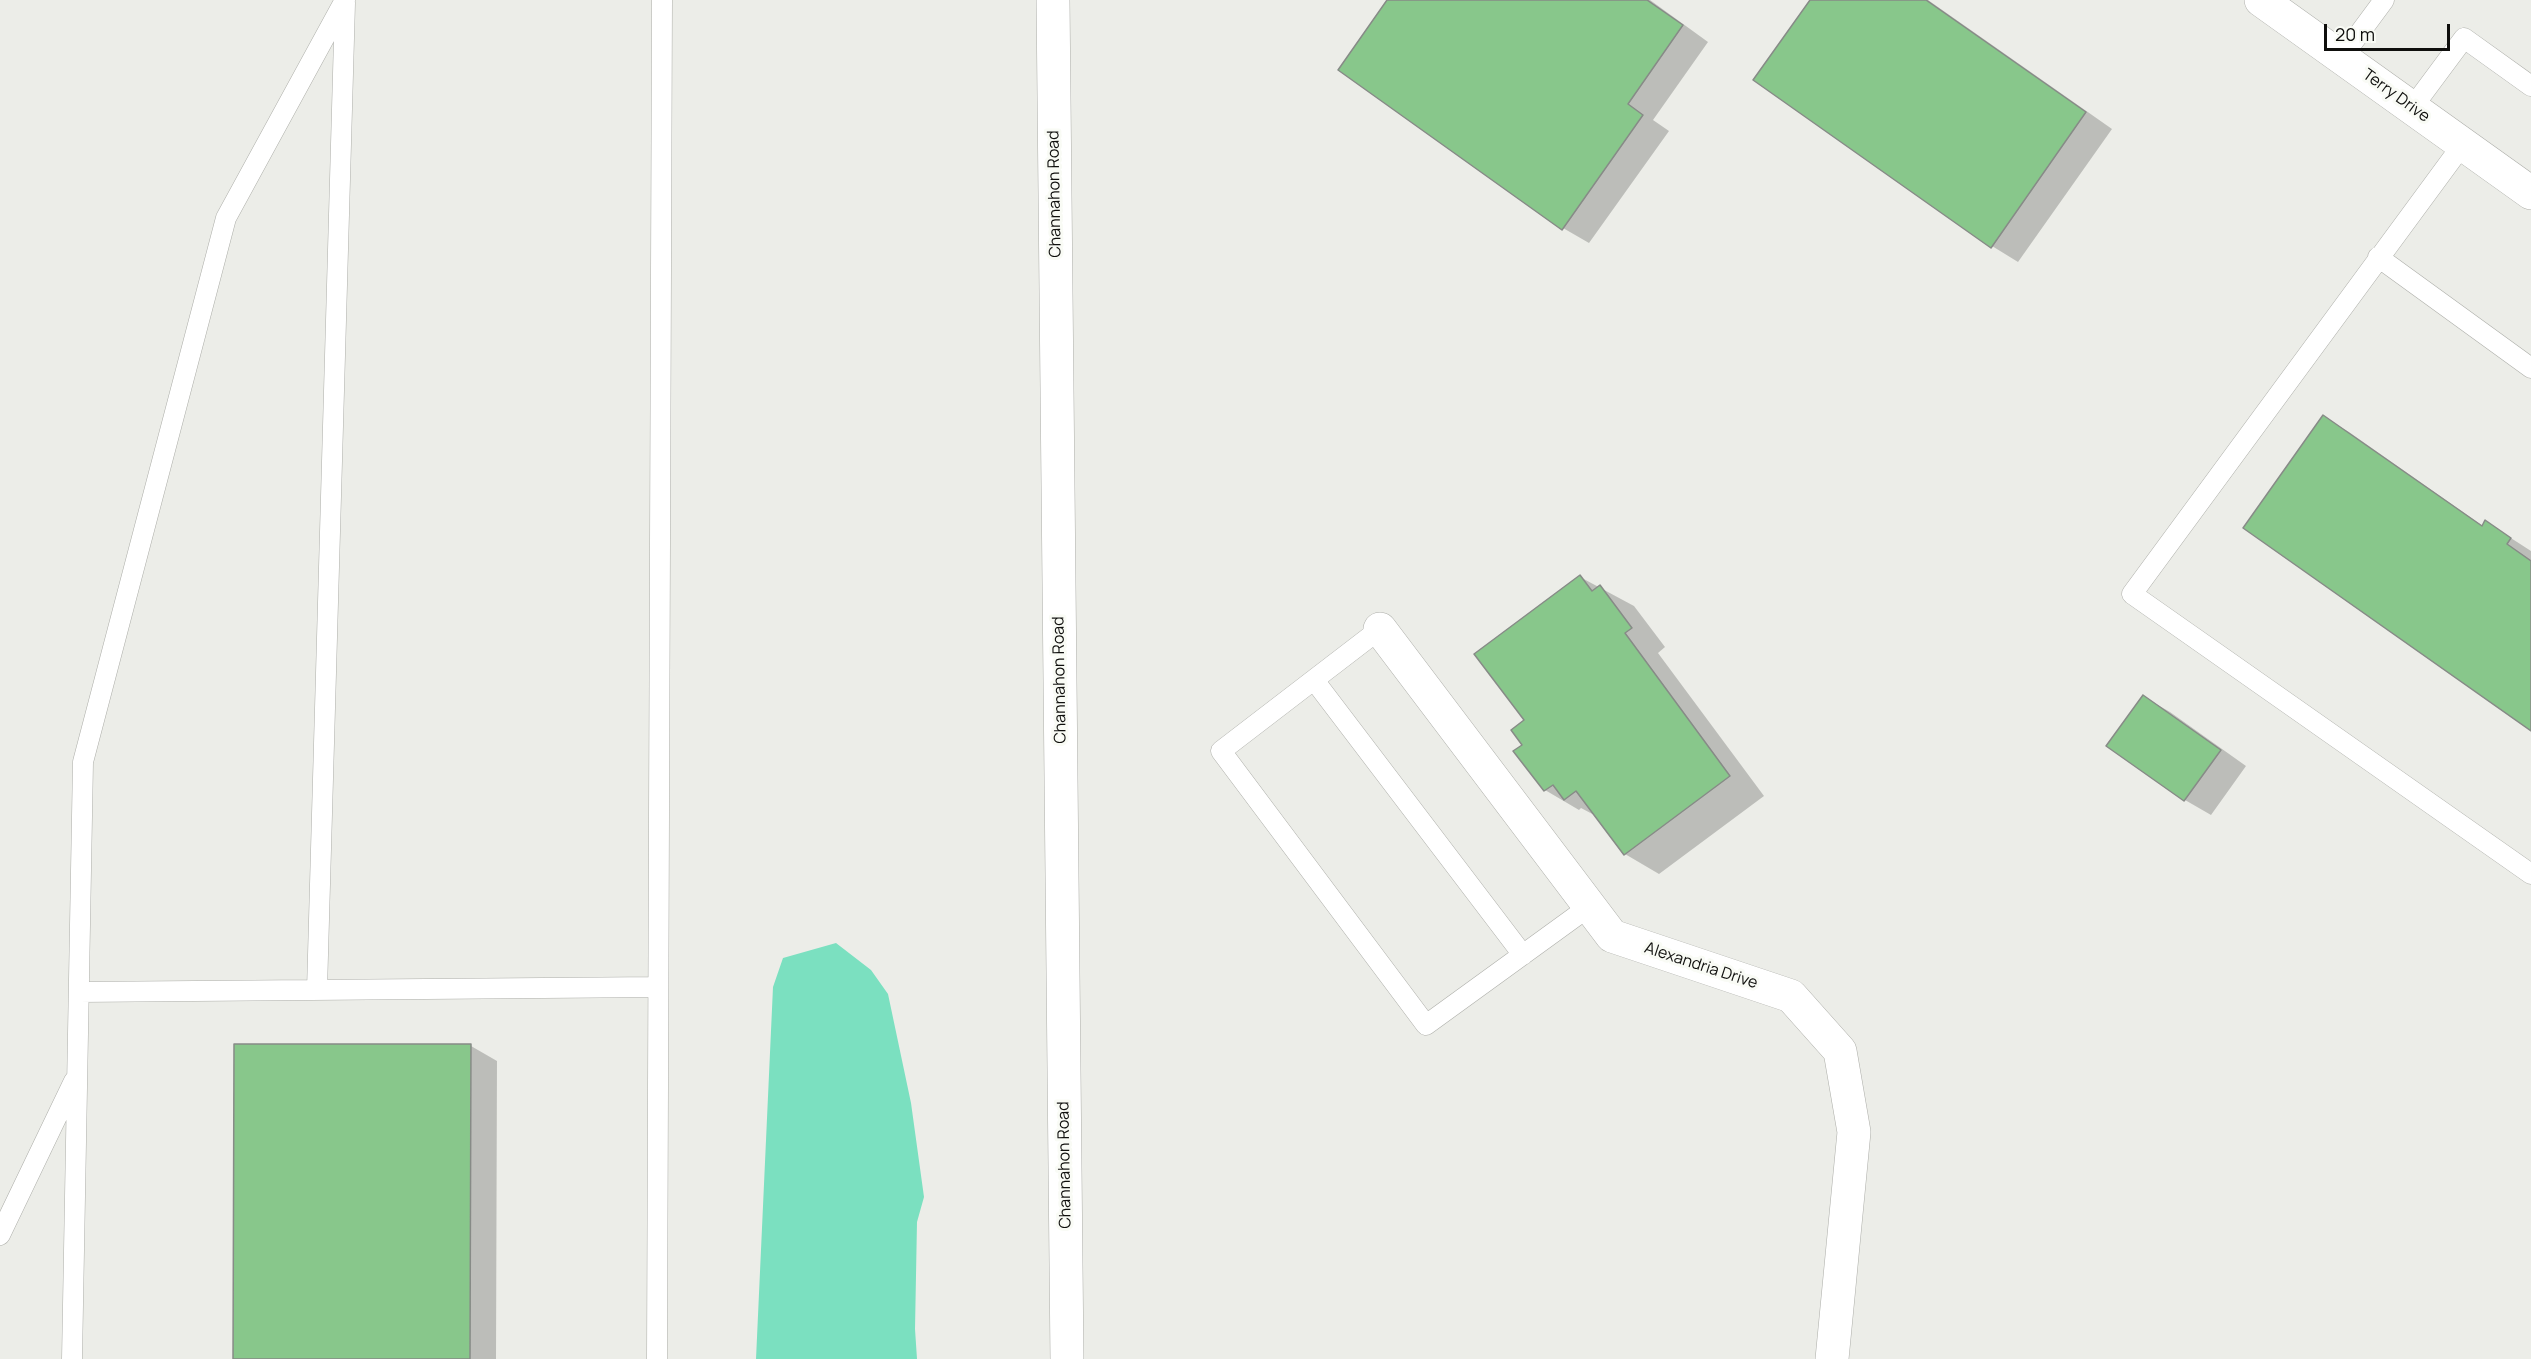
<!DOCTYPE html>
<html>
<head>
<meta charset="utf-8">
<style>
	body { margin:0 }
	#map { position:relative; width:2531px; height:1359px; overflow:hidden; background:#ecede8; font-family:Manrope,sans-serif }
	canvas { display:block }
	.scale { position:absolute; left:2324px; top:24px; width:126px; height:27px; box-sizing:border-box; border:3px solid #0f0f0d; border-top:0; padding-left:8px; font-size:18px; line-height:21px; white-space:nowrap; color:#0f0f0d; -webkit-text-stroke:4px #f9fbf5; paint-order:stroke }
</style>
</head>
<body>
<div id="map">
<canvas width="2531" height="1359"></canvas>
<div class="scale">20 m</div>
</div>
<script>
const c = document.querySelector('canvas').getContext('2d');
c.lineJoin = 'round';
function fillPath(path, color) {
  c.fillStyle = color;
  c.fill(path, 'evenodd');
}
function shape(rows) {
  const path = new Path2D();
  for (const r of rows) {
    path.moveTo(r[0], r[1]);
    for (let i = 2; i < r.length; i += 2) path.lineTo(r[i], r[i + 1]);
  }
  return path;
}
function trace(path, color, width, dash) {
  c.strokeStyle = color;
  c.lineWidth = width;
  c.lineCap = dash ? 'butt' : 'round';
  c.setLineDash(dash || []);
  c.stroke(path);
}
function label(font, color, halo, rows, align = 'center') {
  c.font = font + ' Manrope,sans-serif';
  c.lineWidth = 6;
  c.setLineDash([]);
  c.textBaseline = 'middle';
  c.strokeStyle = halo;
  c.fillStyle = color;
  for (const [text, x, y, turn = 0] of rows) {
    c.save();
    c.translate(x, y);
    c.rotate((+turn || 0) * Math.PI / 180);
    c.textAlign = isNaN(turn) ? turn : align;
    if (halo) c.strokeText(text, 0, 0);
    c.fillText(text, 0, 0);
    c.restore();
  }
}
fillPath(shape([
	[836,943,871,970,888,994,911,1103,924,1197,917,1222,915,1329,917,1359,756,1359,773,987,783,958]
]), '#7be0c0');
fillPath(shape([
	[1389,0,1650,0,1708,42,1653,120,1669,131,1589,243,1563,228],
	[1812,0,1928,0,2112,129,2018,262,1992,246],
	[2323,417,2349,432,2483,526,2486,522,2531,551,2531,729],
	[1580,577,1634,606,1665,647,1658,653,1764,796,1659,874,1625,854,1598,817,1581,808,1579,810,1545,790,1524,745,1526,721],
	[2144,697,2170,712,2246,766,2211,815,2185,800],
	[471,1046,497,1061,496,1359,235,1359]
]), '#0003');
const building = shape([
	[1387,0,1647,0,1683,25,1628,104,1643,115,1562,230,1338,70,1387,0],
	[1810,0,1926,0,2086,112,1991,248,1753,80,1810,0],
	[2323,415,2482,526,2485,520,2511,538,2507,544,2531,561,2531,731,2243,528,2323,415],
	[1580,575,1592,591,1600,585,1632,628,1625,633,1730,776,1624,855,1576,791,1564,800,1553,785,1544,791,1513,751,1522,745,1511,730,1524,720,1474,654,1580,575],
	[2143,695,2221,750,2184,801,2106,746,2143,695],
	[234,1044,471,1044,470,1359,233,1359,234,1044]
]);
fillPath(building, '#88c78b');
trace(building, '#878b87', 1.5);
const lane = shape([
	[2342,57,2384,0],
	[2412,108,2464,38,2531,86],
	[2463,144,2132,594,2531,874],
	[2378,257,2531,368],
	[1380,629,1221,751,1426,1025,1590,906],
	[1314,680,1523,955],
	[317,990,345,3],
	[79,992,658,987],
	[0,1235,74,1081],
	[72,1359,83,762,226,218,345,0],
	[657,1359,662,0]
]);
const street = shape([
	[2261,0,2531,193],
	[1380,629,1612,936,1791,996,1840,1051,1854,1132,1832,1359]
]);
const primary = shape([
	[1053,0,1067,1359]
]);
trace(lane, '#adaea9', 21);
trace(street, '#adaea9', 34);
trace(primary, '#adaea9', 34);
trace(lane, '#fff', 20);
trace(street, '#fff', 33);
trace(primary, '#fff', 33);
label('16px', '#0f0f0d', '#f9fbf5', [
	["Terry Drive",2396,96,36],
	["Channahon Road",1055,194,-91],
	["Channahon Road",1060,680,-91],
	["Alexandria Drive",1701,966,18],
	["Channahon Road",1065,1165,-91]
]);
</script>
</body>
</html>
